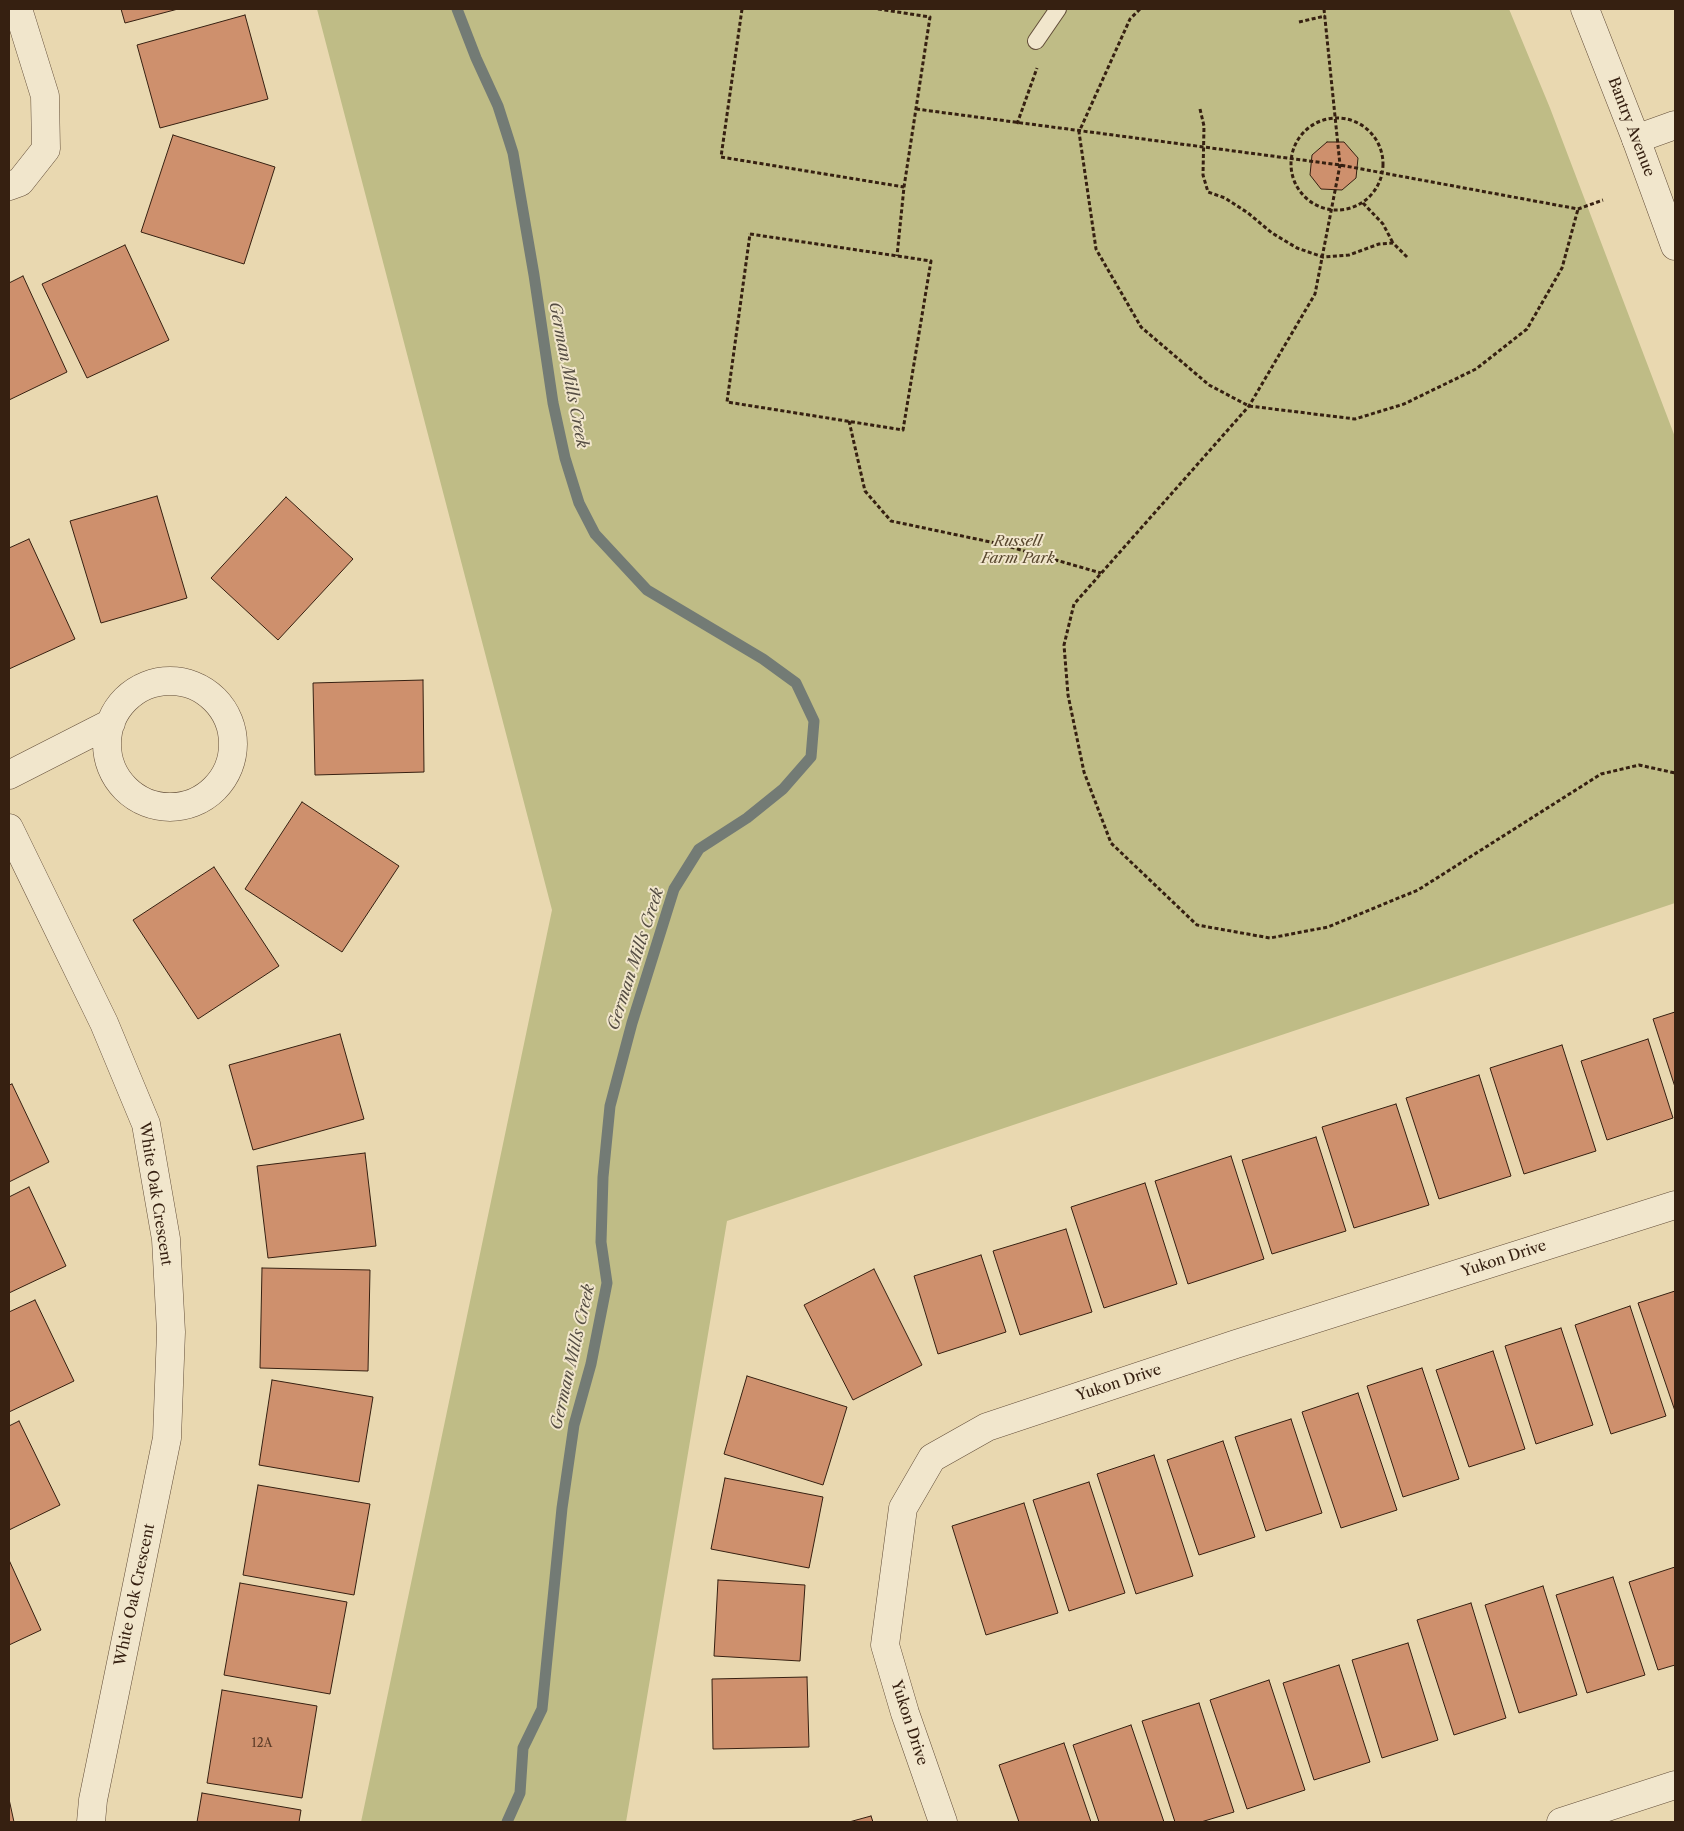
<!DOCTYPE html>
<html>
<head>
<meta charset="utf-8">
<style>
	body { margin:0 }
	#map { position:relative; width:1684px; height:1831px; overflow:hidden; background:#e9d8b0; font-family:"Libre Caslon Text",serif }
	canvas { display:block }
	.frame { position:absolute; inset:0; border:10px solid #362011; pointer-events:none }
</style>
</head>
<body>
<div id="map">
<canvas width="1684" height="1831"></canvas>
<div class="frame"></div>
</div>
<script>
const c = document.querySelector('canvas').getContext('2d');
c.lineJoin = 'round';
function fillPath(path, color) {
  c.fillStyle = color;
  c.fill(path, 'evenodd');
}
function shape(rows) {
  const path = new Path2D();
  for (const r of rows) {
    if (r.length === 3) {
      path.moveTo(r[0] + r[2], r[1]);
      path.arc(r[0], r[1], r[2], 0, 2 * Math.PI);
      continue;
    }
    path.moveTo(r[0], r[1]);
    for (let i = 2; i < r.length; i += 2) path.lineTo(r[i], r[i + 1]);
  }
  return path;
}
function trace(path, color, width, dash) {
  c.strokeStyle = color;
  c.lineWidth = width;
  c.lineCap = dash ? 'butt' : 'round';
  c.setLineDash(dash || []);
  c.stroke(path);
}
function label(font, color, halo, rows, align = 'center') {
  c.font = font + ' "Libre Caslon Text",serif';
  c.lineWidth = 4;
  c.setLineDash([]);
  c.textBaseline = 'middle';
  c.strokeStyle = halo;
  c.fillStyle = color;
  for (const [text, x, y, turn = 0] of rows) {
    c.save();
    c.translate(x, y);
    c.rotate((+turn || 0) * Math.PI / 180);
    c.textAlign = isNaN(turn) ? turn : align;
    if (halo) c.strokeText(text, 0, 0);
    c.fillText(text, 0, 0);
    c.restore();
  }
}
fillPath(shape([
	[317,9,1509,9,1550,108,1675,437,1675,903,727,1221,626,1822,361,1822,552,910]
]), '#bfbc86');
trace(shape([
	[457,9,476,58,498,106,513,153,534,275,553,403,565,458,579,503,595,534,647,590,763,659,796,683,814,721,811,757,783,789,747,818,699,849,674,889,632,1023,610,1106,603,1177,601,1242,607,1283,591,1364,574,1425,562,1508,542,1709,523,1748,520,1793,507,1822]
]), '#737b75', 11);
const building = shape([
	[121,9,178,9,125,23,121,9],
	[245,15,268,99,160,128,137,45,245,15],
	[173,135,275,167,244,264,141,232,173,135],
	[1327,142,1344,142,1358,158,1356,178,1342,190,1321,189,1310,175,1312,155,1327,142],
	[125,245,169,340,87,378,42,284,125,245],
	[23,276,67,372,9,400,9,283,23,276],
	[157,496,187,598,101,623,70,521,157,496],
	[286,497,353,559,278,640,211,578,286,497],
	[29,539,75,639,9,669,9,548,29,539],
	[423,680,424,772,315,775,313,683,423,680],
	[302,802,399,866,342,952,245,889,302,802],
	[214,867,279,966,198,1019,133,920,214,867],
	[1675,1012,1675,1087,1653,1019,1675,1012],
	[340,1034,364,1119,253,1150,229,1065,340,1034],
	[1648,1039,1673,1118,1607,1140,1581,1061,1648,1039],
	[1562,1045,1596,1151,1524,1174,1490,1068,1562,1045],
	[1479,1075,1511,1176,1439,1199,1406,1098,1479,1075],
	[12,1084,49,1162,9,1182,9,1085,12,1084],
	[1396,1104,1429,1205,1354,1228,1322,1127,1396,1104],
	[1316,1137,1346,1231,1272,1254,1242,1160,1316,1137],
	[365,1153,376,1246,268,1258,257,1166,365,1153],
	[1231,1156,1264,1259,1188,1284,1155,1181,1231,1156],
	[1145,1183,1177,1284,1104,1308,1071,1207,1145,1183],
	[29,1187,66,1266,9,1293,9,1197,29,1187],
	[1066,1229,1092,1312,1020,1335,993,1251,1066,1229],
	[981,1255,1006,1332,938,1354,914,1276,981,1255],
	[262,1268,370,1270,368,1371,260,1368,262,1268],
	[874,1269,922,1365,853,1400,804,1305,874,1269],
	[1675,1291,1675,1411,1638,1303,1675,1291],
	[35,1300,74,1381,9,1412,9,1312,35,1300],
	[1630,1306,1666,1416,1611,1434,1575,1325,1630,1306],
	[1561,1328,1593,1425,1536,1444,1505,1346,1561,1328],
	[1493,1351,1525,1449,1469,1467,1436,1370,1493,1351],
	[1422,1368,1459,1479,1403,1497,1367,1386,1422,1368],
	[747,1376,847,1407,823,1485,724,1454,747,1376],
	[272,1380,373,1397,359,1482,259,1465,272,1380],
	[1358,1393,1397,1510,1341,1528,1302,1412,1358,1393],
	[1291,1419,1322,1513,1266,1531,1235,1437,1291,1419],
	[19,1421,60,1505,9,1530,9,1426,19,1421],
	[1223,1441,1255,1537,1199,1555,1167,1460,1223,1441],
	[1154,1455,1193,1576,1136,1594,1097,1474,1154,1455],
	[725,1478,823,1497,809,1568,711,1549,725,1478],
	[1089,1482,1125,1593,1069,1611,1033,1500,1089,1482],
	[258,1485,370,1504,354,1595,243,1575,258,1485],
	[1024,1503,1058,1613,986,1635,952,1526,1024,1503],
	[9,1560,41,1630,9,1645,9,1560],
	[1675,1567,1675,1665,1658,1670,1629,1582,1675,1567],
	[1613,1577,1645,1675,1587,1693,1556,1595,1613,1577],
	[718,1580,805,1585,800,1661,714,1656,718,1580],
	[240,1583,347,1602,330,1694,224,1675,240,1583],
	[1543,1586,1577,1695,1519,1713,1485,1605,1543,1586],
	[1471,1603,1506,1718,1454,1735,1417,1620,1471,1603],
	[1408,1643,1438,1740,1382,1758,1352,1660,1408,1643],
	[1339,1665,1370,1762,1314,1780,1283,1683,1339,1665],
	[807,1677,809,1747,713,1749,712,1679,807,1677],
	[1269,1680,1305,1790,1247,1809,1210,1700,1269,1680],
	[222,1690,317,1706,302,1798,207,1783,222,1690],
	[1199,1703,1234,1812,1201,1822,1175,1822,1142,1721,1199,1703],
	[1131,1725,1164,1822,1099,1822,1073,1745,1131,1725],
	[1064,1743,1091,1822,1019,1822,999,1765,1064,1743],
	[202,1793,301,1810,299,1822,197,1822,202,1793],
	[9,1799,14,1822,9,1822,9,1799],
	[871,1816,873,1822,849,1822,871,1816]
]);
fillPath(building, '#ce906d');
trace(building, '#362011', 1);
const service = shape([
	[1036,41,1058,9]
]);
const minor = shape([
	[1636,139,1675,125],
	[9,186,20,182,46,149,45,96,18,9],
	[170,744,63],
	[9,775,111,723],
	[9,828,104,1023,146,1124,166,1239,171,1332,167,1438,93,1800,91,1822],
	[943,1822,905,1713,885,1645,903,1508,932,1458,987,1427,1236,1344,1675,1205],
	[1561,1822,1675,1785]
]);
const tertiary = shape([
	[1585,9,1636,139,1675,246]
]);
trace(service, '#634e39', 18);
trace(minor, '#634e39', 29);
trace(tertiary, '#634e39', 29);
trace(shape([
	[742,9,721,157,904,187],
	[878,9,930,17,904,187,897,256],
	[1140,9,1130,19,1079,132,1096,249,1141,327,1209,385,1249,406,1355,419,1404,404,1476,369,1527,329,1562,268,1578,209],
	[1324,9,1340,165,1315,294,1249,406,1074,604,1064,645,1068,695,1084,772,1111,843,1197,925,1270,938,1328,927,1418,890,1601,774,1639,765,1675,773],
	[1299,22,1325,16],
	[916,109,1340,165,1578,209,1603,200],
	[1200,109,1204,126,1203,175,1208,192,1225,198,1248,213,1272,233,1297,248,1323,257,1349,255,1379,244,1393,243,1408,258],
	[1337,164,46],
	[1017,124,1037,68],
	[1363,203,1383,224,1393,243],
	[750,234,931,261,903,430,727,402,750,234],
	[849,421,865,491,891,521,1000,544,1101,573]
]), '#362011', 3, [4, 2.5]);
trace(service, '#f1e6cc', 16);
trace(minor, '#f1e6cc', 28);
trace(tertiary, '#f1e6cc', 28);
label('12px', '#5c3c28', null, [
	["12A",262,1744]
]);
label('15px', '#362011', '#f1e6cc', [
	["Bantry Avenue",1631,127,69],
	["White Oak Crescent",155,1194,81],
	["Yukon Drive",1504,1259,-18],
	["Yukon Drive",1119,1383,-18],
	["White Oak Crescent",135,1595,-78],
	["Yukon Drive",909,1723,72]
]);
label('italic 15px', '#58472e', '#f1e6cc', [
	["Russell",1018,542],
	["Farm Park",1018,559]
]);
label('italic 16px', '#554d43', '#f1e6cc', [
	["German Mills Creek",568,375,79],
	["German Mills Creek",636,959,-72],
	["German Mills Creek",573,1357,-77]
]);
</script>
</body>
</html>
